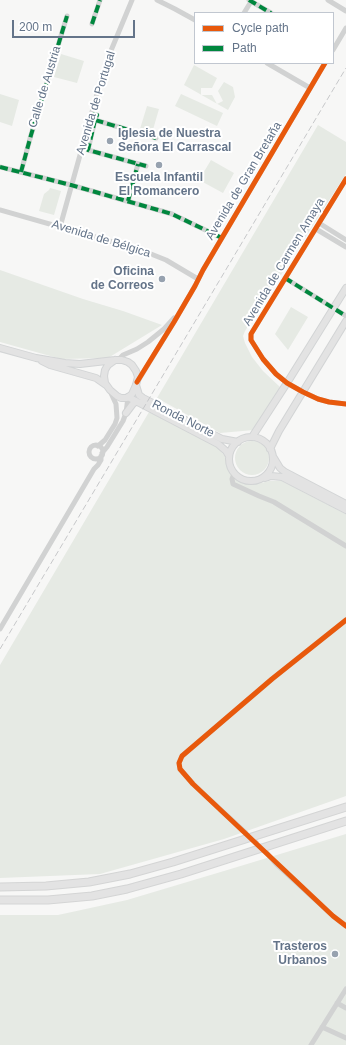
<!DOCTYPE html>
<html>
<head>
<meta charset="utf-8">
<style>
	body { margin:0 }
	#map { position:relative; width:346px; height:1045px; overflow:hidden; background:#f7f7f6; font-family:Arial,sans-serif }
	canvas { display:block }
	.legend { position:absolute; left:194px; top:12px; width:140px; height:52px; box-sizing:border-box; background:#fff; border:1px solid #c1c7d0; margin:0; padding:5px 7px; list-style:none; font-size:12px; color:#647489 }
	.legend li { display:flex; align-items:center; gap:8px; height:20px }
	.legend b { width:20px; border:1px solid #c1c7d0 }
	.scale { position:absolute; left:12px; top:20px; width:123px; height:18px; box-sizing:border-box; border:2px solid #647489; border-top:0; padding-left:5px; font-size:12px; line-height:14px; white-space:nowrap; color:#647489; -webkit-text-stroke:3px #fff; paint-order:stroke }
</style>
</head>
<body>
<div id="map">
<canvas width="346" height="1045"></canvas>
<ul class="legend">
<li><b style="height:5px;background:#e8590c"></b>Cycle path</li>
<li><b style="height:5px;background:#00873e"></b>Path</li>
</ul>
<div class="scale">200 m</div>
</div>
<script>
const c = document.querySelector('canvas').getContext('2d');
c.lineJoin = 'round';
function fillPath(path, color) {
  c.fillStyle = color;
  c.fill(path, 'evenodd');
}
function shape(rows) {
  const path = new Path2D();
  for (const r of rows) {
    if (r.length === 3) {
      path.moveTo(r[0] + r[2], r[1]);
      path.arc(r[0], r[1], r[2], 0, 2 * Math.PI);
      continue;
    }
    path.moveTo(r[0], r[1]);
    for (let i = 2; i < r.length; i += 2) path.lineTo(r[i], r[i + 1]);
  }
  return path;
}
function trace(path, color, width, dash) {
  c.strokeStyle = color;
  c.lineWidth = width;
  c.lineCap = dash ? 'butt' : 'round';
  c.setLineDash(dash || []);
  c.stroke(path);
}
function label(font, color, halo, rows, align = 'center') {
  c.font = font + ' Arial,sans-serif';
  c.lineWidth = 4;
  c.setLineDash([]);
  c.textBaseline = 'middle';
  c.strokeStyle = halo;
  c.fillStyle = color;
  for (const [text, x, y, turn = 0] of rows) {
    c.save();
    c.translate(x, y);
    c.rotate((+turn || 0) * Math.PI / 180);
    c.textAlign = isNaN(turn) ? turn : align;
    if (halo) c.strokeText(text, 0, 0);
    c.fillText(text, 0, 0);
    c.restore();
  }
}
fillPath(shape([
	[61,54,84,61,77,83,54,77],
	[194,65,217,78,212,88,201,88,201,95,212,95,217,104,223,101,218,91,224,82,233,87,235,97,228,110,184,85],
	[0,94,19,100,12,126,0,122],
	[181,94,223,113,217,126,175,106],
	[147,106,159,109,152,133,140,129],
	[318,125,346,142,346,174,245,331,243,336,245,343,252,357,263,371,280,387,254,430,220,433,157,398],
	[211,160,234,173,223,193,199,180],
	[50,188,61,191,54,215,39,211,44,194,49,190],
	[0,270,83,299,123,311,162,325,108,358,61,359,0,342],
	[291,307,308,317,288,350,275,334],
	[149,412,217,447,225,456,228,470,237,481,250,484,257,484,269,481,282,481,346,514,346,796,224,839,100,874,0,878,0,665],
	[252,458,17],
	[346,834,346,1045,0,1045,0,915,58,915,127,900,224,871]
]), '#e6eae4');
trace(shape([
	[248,835,263,849]
]), '#d2d6db', 5, [5, 2.5]);
const major = shape([
	[0,348,36,358,65,363,80,364,115,360],
	[115,360,122,360,128,362,132,365,136,371,138,377,136,385,132,394,127,398,121,398,117,396,110,390,105,383,104,376,105,370,108,365,115,360],
	[42,361,50,365,96,378,106,385],
	[136,385,139,395,143,398,222,439,238,442],
	[128,397,218,444,226,451,229,456],
	[126,413,132,405,136,401],
	[251,459,22],
	[252,437,287,383,346,288],
	[270,449,279,431,346,321],
	[274,458,280,468,285,472,346,504],
	[265,478,271,476,282,477,346,510]
]);
const highway = shape([
	[0,887,46,886,89,882,130,874,173,862,346,807],
	[0,900,48,900,92,896,127,889,181,874,346,821]
]);
trace(major, '#d2d4d5', 8);
trace(highway, '#d4d5d5', 9);
trace(shape([
	[157,0,175,9,195,20],
	[249,0,271,13],
	[328,0,346,11],
	[244,13,252,0],
	[92,24,100,0],
	[333,50,346,28],
	[267,63,310,88],
	[91,114,97,115,95,120,156,138],
	[95,120,88,150,146,166],
	[0,167,71,185,172,214,222,238],
	[21,172,31,135,67,16],
	[346,179,251,334,251,340,263,359,276,374,287,383,303,392,318,399,329,402,346,404],
	[128,201,138,164],
	[0,210,141,250,166,260,198,279],
	[319,223,346,240],
	[60,227,102,76,110,53,132,0],
	[316,229,346,247],
	[285,278,346,316],
	[118,360,123,355,137,349,148,342,164,329,174,318],
	[138,381,174,322,195,286,203,270,325,63],
	[96,452,7],
	[98,446,105,440,115,424,117,418,116,404,110,391],
	[102,453,107,447,123,421,126,413,128,397],
	[234,474,232,479,233,484,259,496,274,502,346,546],
	[0,629,94,469,98,465,101,460,101,456],
	[246,833,193,784,180,769,179,763,182,756,272,679,346,620],
	[266,852,276,864,333,916,346,926],
	[337,1003,346,1008],
	[322,1027,346,1038],
	[311,1045,346,989]
]), '#d1d2d2', 5);
trace(major, '#e3e3e3', 6);
trace(highway, '#e3e3e3', 7);
trace(shape([
	[0,649,346,68]
]), '#c6c7c9', 1, [6, 3]);
trace(shape([
	[249,0,271,13],
	[92,24,100,0],
	[91,114,97,115,95,120,156,138],
	[95,120,88,150,146,166],
	[0,167,71,185,172,214,222,238],
	[21,172,31,135,67,16],
	[128,201,138,164],
	[285,278,346,316]
]), '#00873e', 4, [8, 4]);
trace(shape([
	[346,179,251,334,251,340,263,359,276,374,287,383,303,392,318,399,329,402,346,404],
	[137,382,174,322,195,286,203,270,325,63],
	[346,620,272,679,182,756,179,763,180,769,193,784,333,916,346,926]
]), '#e8590c', 5);
for (const [x, y, r, color] of [
	[110,141,4,"#97a2af"],
	[159,165,4,"#97a2af"],
	[162,279,4,"#97a2af"],
	[335,954,4,"#97a2af"]
]) {
  const dot = new Path2D();
  dot.arc(x, y, r, 0, 2 * Math.PI);
  c.fillStyle = color;
  c.fill(dot);
  trace(dot, '#fff', 1.5);
}
label('12px', '#647489', '#fff', [
	["Calle de Austria",45,87,-73],
	["Avenida de Portugal",96,103,-73],
	["Avenida de Gran Bretaña",244,181,-59],
	["Avenida de Bélgica",101,239,17],
	["Avenida de Carmen Amaya",284,262,-59],
	["Ronda Norte",183,419,27]
]);
label('bold 12px', '#647489', '#fff', [
	["Iglesia de Nuestra",118,134,"left"],
	["Señora El Carrascal",118,148,"left"],
	["Escuela Infantil",159,178,"center"],
	["El Romancero",159,192,"center"],
	["Oficina",154,272],
	["de Correos",154,286],
	["Trasteros",327,947],
	["Urbanos",327,961]
], 'right');
</script>
</body>
</html>
